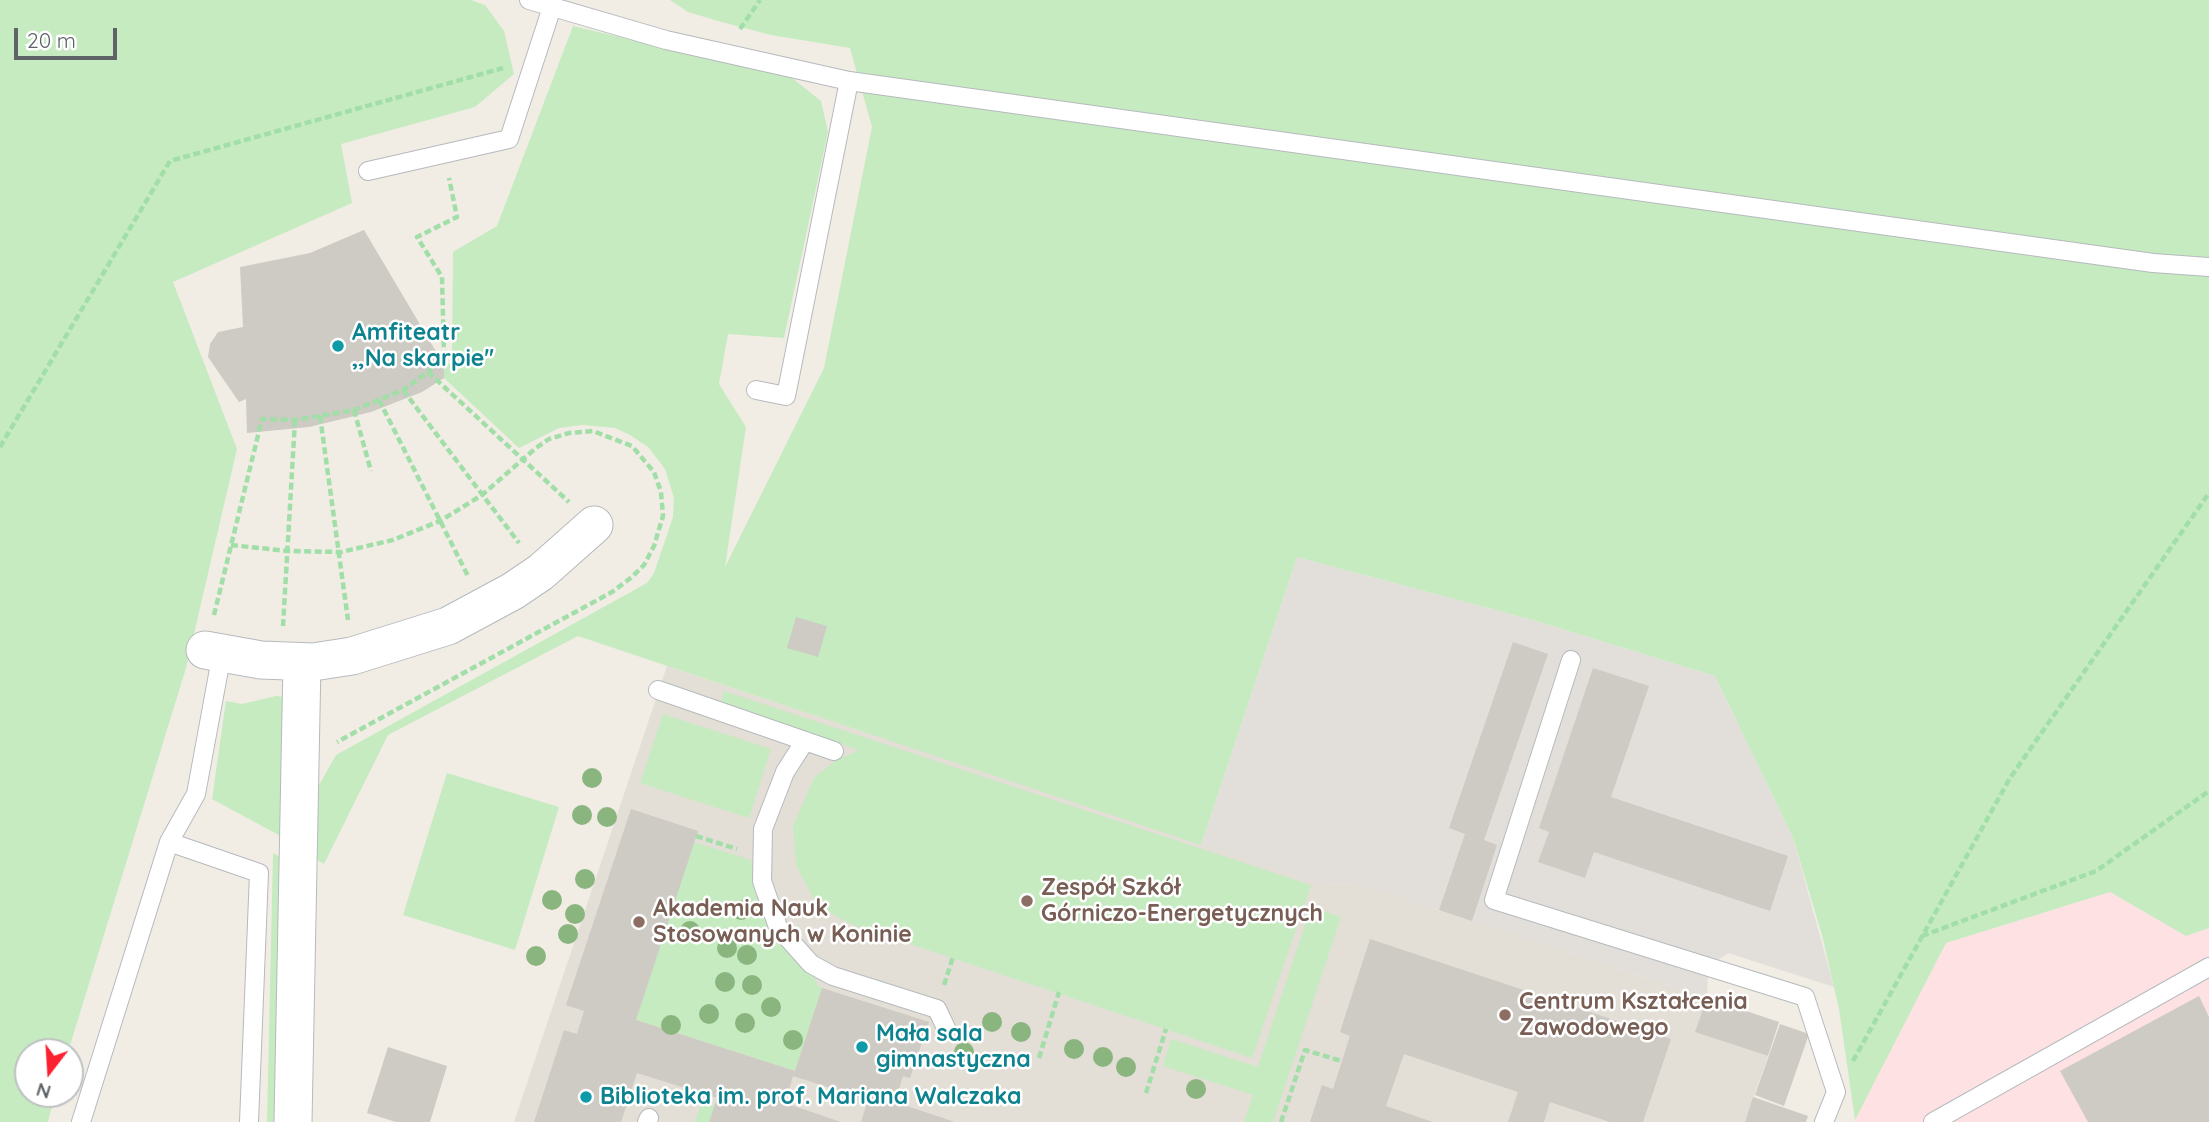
<!DOCTYPE html>
<html>
<head>
<meta charset="utf-8">
<style>
	body { margin:0 }
	#map { position:relative; width:2209px; height:1122px; overflow:hidden; background:#f1ede5; font-family:Quicksand,sans-serif }
	canvas { display:block }
	.north { position:absolute; left:14px; top:1038px; width:70px; height:70px; box-sizing:border-box; background:#fff; border:2px solid #bec1c2; border-radius:50%; rotate:197deg; font-size:19px; font-weight:700; line-height:28px; text-align:center; color:#5d6367 }
	.north::after { content:''; display:block; margin:auto; width:24px; height:32px; background:#fb2130; clip-path:polygon(50% 0,100% 100%,50% 72%,0 100%) }
	.scale { position:absolute; left:14px; top:28px; width:103px; height:32px; box-sizing:border-box; border:4px solid #5d6367; border-top:0; padding-left:9px; font-size:21px; line-height:24px; white-space:nowrap; color:#5d6367; -webkit-text-stroke:5px #fff; paint-order:stroke }
</style>
</head>
<body>
<div id="map">
<canvas width="2209" height="1122"></canvas>
<div class="north">N</div>
<div class="scale">20 m</div>
</div>
<script>
const c = document.querySelector('canvas').getContext('2d');
c.lineJoin = 'round';
function fillPath(path, color) {
  c.fillStyle = color;
  c.fill(path, 'evenodd');
}
function shape(rows) {
  const path = new Path2D();
  for (const r of rows) {
    path.moveTo(r[0], r[1]);
    for (let i = 2; i < r.length; i += 2) path.lineTo(r[i], r[i + 1]);
  }
  return path;
}
function trace(path, color, width, dash) {
  c.strokeStyle = color;
  c.lineWidth = width;
  c.lineCap = dash ? 'butt' : 'round';
  c.setLineDash(dash || []);
  c.stroke(path);
}
function label(font, color, halo, rows, align = 'center') {
  c.font = font + ' Quicksand,sans-serif';
  c.lineWidth = 5;
  c.setLineDash([]);
  c.textBaseline = 'middle';
  c.strokeStyle = halo;
  c.fillStyle = color;
  for (const [text, x, y, turn = 0] of rows) {
    c.save();
    c.translate(x, y);
    c.rotate((+turn || 0) * Math.PI / 180);
    c.textAlign = isNaN(turn) ? turn : align;
    if (halo) c.strokeText(text, 0, 0);
    c.fillText(text, 0, 0);
    c.restore();
  }
}
fillPath(shape([
	[1297,557,1533,620,1715,676,1793,838,1834,987,1728,953,1708,967,1707,998,1360,884,1317,883,1201,845]
]), '#e2dfda');
fillPath(shape([
	[667,666,1317,883,1360,884,1707,998,1696,1032,1768,1056,1745,1122,514,1122]
]), '#e3ded6');
fillPath(shape([
	[2110,892,2186,936,2209,928,2209,1122,1854,1122,1946,943]
]), '#fee1e3');
fillPath(shape([
	[0,0,471,0,485,5,504,31,514,74,475,107,341,144,352,203,173,282,237,449,186,668,68,1052,28,1052,28,1094,55,1094,48,1122,0,1122],
	[670,0,2209,0,2209,928,2186,936,2110,892,1946,943,1855,1120,1839,1009,1822,935,1793,838,1715,676,1533,620,1297,557,1201,845,578,636,388,735,324,864,312,857,314,794,336,755,647,583,654,573,673,517,674,498,665,469,648,447,630,435,615,428,583,425,559,428,519,448,444,378,444,365,452,363,453,252,497,226,573,26,791,77,821,101,828,132,784,338,728,334,719,384,746,427,725,567,824,368,872,127,850,48,771,35,718,21,688,12],
	[724,691,1311,885,1252,1058,853,925,832,914,813,898,796,865,793,826,814,778,835,761,859,750,721,703],
	[276,696,285,697,286,839,212,799,226,701,242,704],
	[663,714,771,749,749,818,640,783],
	[447,773,559,807,515,950,403,915],
	[694,842,751,860,755,893,765,919,779,941,814,975,817,985,822,988,795,1071,636,1020],
	[273,853,284,859,278,1122,267,1122],
	[1311,907,1341,917,1273,1122,1244,1122,1253,1095,1163,1066,1171,1039,1258,1067],
	[702,1102,715,1106,709,1122,695,1122]
]), '#c6ebc0');
fillPath(shape([
	[364,230,444,365,444,378,422,392,371,412,309,427,247,433,246,399,239,402,208,357,210,344,218,332,243,327,240,267,310,253],
	[796,617,827,626,818,657,787,648],
	[1513,642,1548,654,1484,840,1497,845,1472,921,1439,910,1465,834,1449,828],
	[1593,668,1649,686,1611,797,1788,856,1770,911,1594,852,1585,878,1538,862,1549,832,1539,828],
	[631,809,698,831,636,1020,795,1071,822,988,929,1022,910,1078,903,1076,895,1102,955,1122,861,1122,868,1100,793,1076,785,1103,841,1122,709,1122,717,1098,637,1073,621,1122,534,1122,564,1030,577,1034,584,1011,566,1005],
	[1370,939,1671,1039,1643,1122,1610,1122,1550,1102,1544,1122,1508,1122,1518,1092,1404,1054,1386,1106,1433,1122,1310,1122,1322,1085,1333,1089,1350,1036,1340,1032],
	[2199,996,2209,1017,2209,1122,2088,1122,2060,1071],
	[1707,998,1779,1022,1768,1056,1695,1032],
	[1780,1024,1809,1034,1784,1106,1755,1095],
	[388,1047,447,1066,430,1122,396,1122,367,1113],
	[1753,1097,1808,1116,1806,1122,1745,1122]
]), '#cecac4');
const lane = shape([
	[529,0,666,40,849,81,2153,263,2209,267],
	[368,171,509,139,552,7],
	[756,390,786,396,849,81],
	[1571,660,1494,900,1805,997,1836,1092,1824,1122],
	[658,690,834,751],
	[805,741,785,772,763,829,762,881,778,927,811,964,833,976,937,1009,946,1028],
	[169,842,196,794,222,653],
	[81,1122,169,842,259,873,249,1122],
	[647,1122,649,1118],
	[1933,1122,2209,967]
]);
const street = shape([
	[205,650,261,660,313,662,352,656,448,626,513,591,541,572,594,525],
	[293,1122,302,662]
]);
trace(lane, '#b6babd', 20);
trace(street, '#b6babd', 39);
trace(shape([
	[740,29,760,0],
	[428,372,569,502],
	[403,390,519,543],
	[379,400,468,576],
	[354,410,371,471],
	[320,416,348,620],
	[0,447,170,161,503,68],
	[231,545,287,551,341,552,393,540,440,521,482,495,536,448,549,439,569,433,593,431,632,446,654,472,661,492,663,516,654,546,644,565,632,577,612,592,337,742],
	[214,615,262,419,295,420,354,410,403,390,428,372,444,355,442,277,417,237,457,217,449,178],
	[283,626,295,420],
	[696,836,737,849],
	[1922,936,2096,871,2209,791],
	[944,985,953,957],
	[1039,1058,1059,992],
	[1853,1061,2010,778,2209,493],
	[1146,1093,1166,1029],
	[1281,1122,1305,1050,1342,1061]
]), '#a1dea8', 4.5, [7, 3.5]);
trace(lane, '#fff', 18);
trace(street, '#fff', 37);
c.fillStyle = '#8ab57f';
for (const [x, y] of [
	[592,778],
	[582,815],
	[607,817],
	[585,879],
	[552,900],
	[741,910],
	[575,914],
	[690,931],
	[568,934],
	[727,948],
	[747,955],
	[536,956],
	[725,982],
	[752,985],
	[771,1007],
	[709,1014],
	[992,1022],
	[745,1023],
	[671,1025],
	[1021,1032],
	[793,1040],
	[1074,1049],
	[964,1052],
	[1103,1057],
	[1126,1067],
	[1196,1089]
]) {
  c.beginPath();
  c.arc(x, y, 10, 0, 2 * Math.PI);
  c.fill();
}
for (const [x, y, r, color] of [
	[338,346,7,"#0f9aa8"],
	[1027,901,7,"#8d6e63"],
	[639,922,7,"#8d6e63"],
	[1505,1015,7,"#8d6e63"],
	[862,1047,7,"#0f9aa8"],
	[586,1097,7,"#0f9aa8"]
]) {
  const dot = new Path2D();
  dot.arc(x, y, r, 0, 2 * Math.PI);
  c.fillStyle = color;
  c.fill(dot);
  trace(dot, '#fff', 2.5);
}
label('bold 23px', '#0d838f', '#fff', [
	["Amfiteatr",352,333],
	[",,Na skarpie''",352,359],
	["Mała sala",876,1034],
	["gimnastyczna",876,1060],
	["Biblioteka im. prof. Mariana Walczaka",600,1097]
], 'left');
label('bold 23px', '#785e54', '#fff', [
	["Zespół Szkół",1041,888],
	["Górniczo-Energetycznych",1041,914],
	["Akademia Nauk",653,909],
	["Stosowanych w Koninie",653,935],
	["Centrum Kształcenia",1519,1002],
	["Zawodowego",1519,1028]
], 'left');
</script>
</body>
</html>
